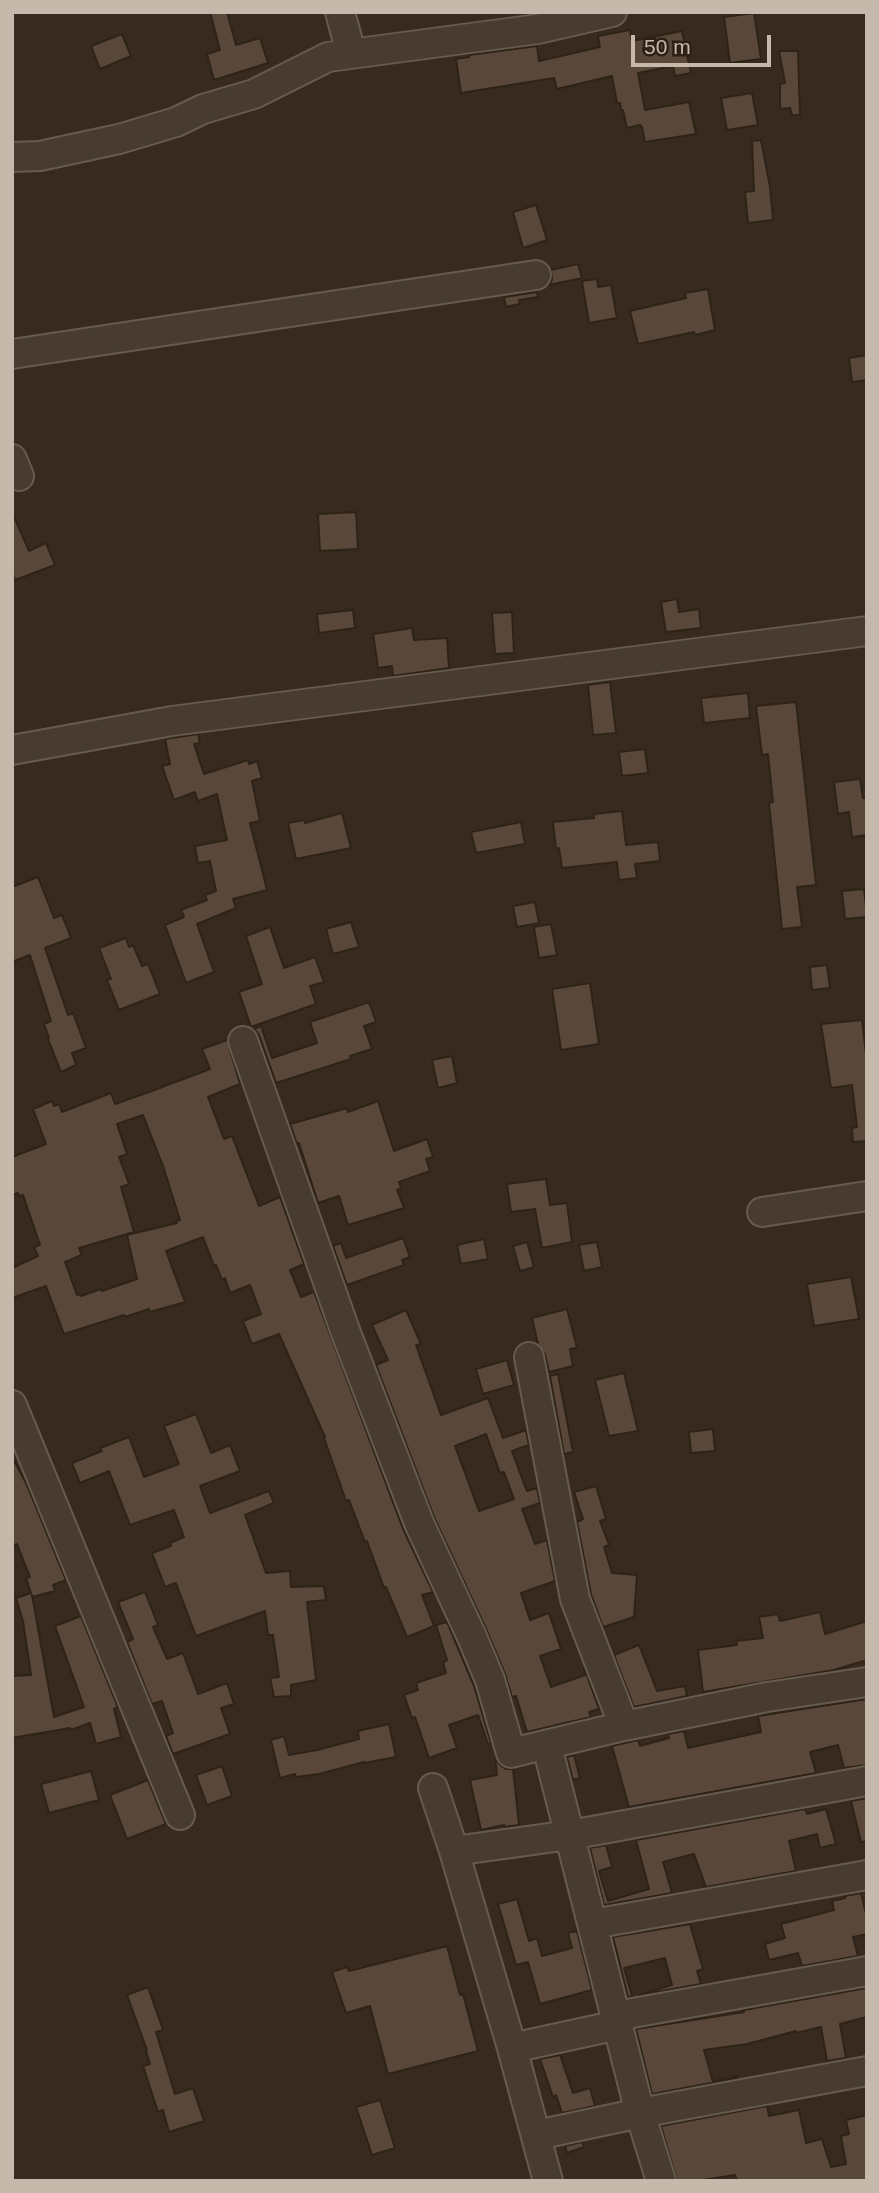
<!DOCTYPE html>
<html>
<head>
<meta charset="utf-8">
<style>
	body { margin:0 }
	#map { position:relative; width:879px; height:2193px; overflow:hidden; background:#382a1e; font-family:Helvetica,sans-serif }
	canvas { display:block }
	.frame { position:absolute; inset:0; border:14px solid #c6b8ab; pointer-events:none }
	.scale { position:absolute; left:631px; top:35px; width:140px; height:32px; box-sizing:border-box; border:4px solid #c6b8ab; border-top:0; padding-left:9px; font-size:21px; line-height:24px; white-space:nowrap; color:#c6b8ab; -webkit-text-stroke:5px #2d2117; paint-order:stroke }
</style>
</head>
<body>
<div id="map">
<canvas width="879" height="2193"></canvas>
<div class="frame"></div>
<div class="scale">50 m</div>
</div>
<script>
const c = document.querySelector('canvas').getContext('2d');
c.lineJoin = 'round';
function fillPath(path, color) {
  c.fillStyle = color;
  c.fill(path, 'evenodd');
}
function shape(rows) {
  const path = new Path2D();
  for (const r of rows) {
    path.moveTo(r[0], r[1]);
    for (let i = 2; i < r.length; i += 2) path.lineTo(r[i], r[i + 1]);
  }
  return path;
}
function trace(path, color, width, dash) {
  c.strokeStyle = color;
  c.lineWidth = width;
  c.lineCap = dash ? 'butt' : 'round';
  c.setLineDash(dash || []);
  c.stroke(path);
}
const building = shape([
	[210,12,227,12,236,45,260,38,268,63,214,80,207,54,220,50,210,12],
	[754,13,761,59,730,63,724,17,754,13],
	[630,30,632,41,682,31,691,73,675,76,673,66,638,73,645,110,689,102,696,134,645,142,642,127,640,125,627,128,623,110,621,110,620,103,617,103,612,76,557,89,554,78,461,93,456,59,469,57,469,55,537,46,539,61,600,47,598,36,630,30],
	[122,34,131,56,100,69,91,46,122,34],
	[779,51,798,51,800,115,792,115,790,108,780,109,780,84,785,83,779,51],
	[752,93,758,125,727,130,721,98,752,93],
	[761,140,770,187,773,220,748,223,745,192,754,191,752,141,761,140],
	[536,205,547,240,523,248,513,212,536,205],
	[578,264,582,278,549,285,552,280,551,270,578,264],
	[597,279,598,287,611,285,617,318,589,323,582,281,597,279],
	[708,289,715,330,695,335,694,332,638,344,630,311,686,298,685,293,708,289],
	[537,292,538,297,519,300,520,304,506,307,504,297,537,292],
	[867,355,867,380,852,382,849,358,867,355],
	[12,512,29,551,46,543,55,565,15,580,12,572,12,512],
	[356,512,358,549,320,551,318,514,356,512],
	[677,599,679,612,699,609,701,628,666,632,661,602,677,599],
	[353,610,355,628,319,633,317,614,353,610],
	[512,612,514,653,495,654,492,613,512,612],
	[412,628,414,640,447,638,449,668,393,676,392,666,378,668,373,634,412,628],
	[610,682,616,733,593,735,588,685,610,682],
	[748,693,750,718,704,723,701,698,748,693],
	[796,702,816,885,797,887,802,927,782,929,769,803,773,802,768,754,762,755,756,706,796,702],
	[198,734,200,743,194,744,204,774,248,760,249,764,257,761,262,778,252,781,260,821,250,823,267,890,233,899,236,908,197,924,214,972,186,983,165,925,184,917,181,910,207,900,205,895,216,891,210,861,198,863,195,846,227,840,217,794,198,801,195,792,174,800,162,766,170,764,165,739,198,734],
	[645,749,648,773,622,776,619,752,645,749],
	[860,779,863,798,867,798,867,835,852,837,849,812,838,814,834,782,860,779],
	[622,811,626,845,658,842,660,861,635,864,637,878,619,880,617,862,562,868,559,848,556,849,553,822,594,818,594,814,622,811],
	[342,813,351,848,296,859,288,823,304,820,305,823,342,813],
	[521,822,525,844,476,853,471,832,521,822],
	[38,877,54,918,62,915,71,938,45,948,68,1015,73,1013,86,1048,72,1053,76,1065,61,1072,48,1039,49,1038,44,1024,51,1021,30,955,12,962,12,887,38,877],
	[864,889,867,917,845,919,842,891,864,889],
	[535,902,539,923,517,927,513,906,535,902],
	[351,922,359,947,333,954,326,929,351,922],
	[551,924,557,955,539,958,534,927,551,924],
	[270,927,284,968,315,957,324,982,310,986,316,1004,251,1027,239,992,262,984,246,936,270,927],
	[126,938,129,947,133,945,142,966,148,964,160,994,119,1010,107,980,111,979,99,948,126,938],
	[827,965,830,988,812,990,810,967,827,965],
	[590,983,599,1044,561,1050,552,989,590,983],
	[369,1002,376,1022,364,1026,372,1049,350,1056,351,1059,276,1083,259,1035,254,1029,261,1026,272,1058,317,1043,310,1022,369,1002],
	[862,1020,867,1063,867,1141,853,1142,852,1128,857,1127,852,1085,831,1088,821,1024,862,1020],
	[227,1040,240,1084,208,1097,224,1139,232,1136,259,1206,280,1197,304,1264,290,1270,301,1297,314,1292,403,1529,433,1592,422,1595,434,1626,407,1637,386,1587,384,1588,367,1541,365,1542,349,1500,346,1501,324,1438,325,1437,279,1334,252,1344,243,1321,261,1314,250,1285,230,1293,225,1278,222,1280,216,1265,214,1266,203,1237,166,1251,185,1302,150,1312,149,1309,125,1317,124,1315,64,1334,46,1286,12,1298,12,1268,38,1256,34,1247,40,1245,23,1195,19,1196,18,1193,12,1195,12,1157,46,1144,33,1109,52,1101,54,1106,59,1104,62,1112,111,1093,115,1104,149,1092,210,1069,202,1049,227,1040],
	[143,1115,163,1166,180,1220,176,1221,177,1223,127,1235,137,1279,102,1291,101,1289,81,1296,80,1294,77,1295,65,1262,82,1255,79,1248,134,1232,121,1187,129,1184,119,1157,127,1154,117,1124,143,1115],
	[452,1056,457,1083,438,1088,432,1060,452,1056],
	[378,1101,394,1151,427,1139,433,1157,426,1159,430,1171,399,1182,401,1188,397,1190,404,1208,348,1225,339,1196,318,1203,299,1143,297,1144,290,1124,347,1108,348,1112,378,1101],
	[546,1179,550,1205,567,1203,572,1242,542,1248,535,1209,511,1212,507,1184,546,1179],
	[403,1238,410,1257,402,1260,404,1265,347,1285,333,1246,341,1243,346,1258,403,1238],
	[484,1239,488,1259,461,1264,457,1245,484,1239],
	[527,1242,534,1267,520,1271,513,1246,527,1242],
	[597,1242,602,1267,584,1271,579,1245,597,1242],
	[851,1277,859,1319,814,1326,807,1284,851,1277],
	[567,1309,577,1348,570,1349,573,1366,549,1372,545,1354,538,1344,532,1318,567,1309],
	[406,1310,421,1344,416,1345,441,1415,488,1398,503,1438,526,1430,529,1445,512,1451,526,1489,527,1491,537,1488,540,1503,522,1509,535,1544,547,1540,555,1581,521,1593,530,1620,549,1613,561,1649,540,1656,551,1687,585,1675,584,1667,599,1709,589,1712,591,1717,527,1732,516,1696,512,1697,505,1674,487,1631,434,1517,376,1365,388,1360,372,1325,406,1310],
	[486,1434,500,1473,504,1472,514,1499,479,1511,455,1446,486,1434],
	[507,1360,514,1385,483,1394,476,1369,507,1360],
	[624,1373,638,1431,609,1436,595,1380,624,1373],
	[558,1374,573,1452,564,1454,550,1376,558,1374],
	[196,1414,211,1453,230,1445,240,1471,200,1486,210,1513,269,1491,274,1503,245,1515,266,1573,290,1571,291,1587,324,1586,326,1600,307,1602,316,1680,291,1685,291,1696,274,1697,270,1678,279,1677,273,1635,268,1635,265,1611,196,1636,176,1583,165,1587,152,1553,171,1546,170,1543,184,1537,174,1510,130,1525,109,1471,80,1483,72,1463,102,1451,100,1448,129,1437,144,1477,179,1464,164,1426,196,1414],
	[713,1429,715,1451,691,1453,689,1432,713,1429],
	[12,1457,27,1485,66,1580,53,1585,55,1591,32,1597,32,1595,54,1717,84,1707,55,1626,81,1616,118,1707,114,1709,121,1737,96,1744,90,1723,71,1730,70,1728,12,1738,12,1676,31,1675,23,1621,16,1598,31,1593,26,1578,30,1577,17,1544,12,1546,12,1457],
	[596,1486,606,1519,600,1521,609,1545,604,1547,612,1573,637,1575,634,1617,603,1627,591,1594,577,1522,583,1519,574,1492,596,1486],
	[145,1592,158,1625,153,1627,167,1659,183,1653,198,1694,227,1683,234,1704,221,1708,230,1734,173,1754,166,1736,173,1733,162,1701,152,1704,127,1642,133,1639,118,1602,145,1592],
	[820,1612,825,1634,867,1621,867,1660,834,1670,703,1692,698,1650,737,1645,736,1641,763,1638,759,1617,778,1614,780,1621,820,1612],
	[447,1622,474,1686,491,1743,488,1744,478,1715,449,1725,457,1748,429,1758,415,1717,412,1718,404,1695,418,1690,416,1683,446,1673,443,1662,447,1660,436,1625,447,1622],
	[639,1645,657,1691,685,1686,687,1696,634,1707,614,1655,639,1645],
	[867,1699,867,1765,844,1768,838,1745,810,1752,816,1773,629,1807,612,1746,638,1740,640,1746,669,1738,668,1734,684,1731,688,1748,761,1732,758,1716,867,1699],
	[389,1724,396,1757,364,1763,364,1762,319,1774,296,1777,295,1774,280,1778,271,1740,284,1736,289,1755,317,1750,359,1739,358,1731,389,1724],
	[574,1755,580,1778,573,1780,567,1757,574,1755],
	[495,1758,500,1765,506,1769,513,1769,519,1825,505,1827,504,1825,481,1830,470,1780,497,1775,495,1758],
	[222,1766,232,1796,207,1805,196,1775,222,1766],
	[91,1771,99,1800,49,1813,41,1784,91,1771],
	[148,1780,166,1824,127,1839,110,1795,148,1780],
	[867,1798,867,1841,861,1842,851,1801,867,1798],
	[805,1809,807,1814,826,1809,836,1844,820,1848,817,1834,789,1841,796,1871,706,1887,694,1854,663,1862,672,1893,604,1905,590,1848,606,1845,612,1867,599,1871,608,1901,649,1889,636,1840,805,1809],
	[861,1893,867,1918,867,1934,853,1937,858,1956,802,1966,798,1953,769,1960,765,1944,785,1938,781,1924,834,1910,832,1901,845,1898,845,1896,861,1893],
	[517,1899,529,1941,537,1938,542,1956,572,1948,568,1933,577,1931,592,1990,540,2004,528,1962,516,1965,498,1904,517,1899],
	[690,1924,703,1969,697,1971,701,1984,639,1995,672,1985,665,1958,624,1968,632,1996,628,1997,613,1937,690,1924],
	[447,1946,460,1995,463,1994,478,2051,388,2074,370,2006,346,2013,332,1972,347,1967,349,1971,447,1946],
	[148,1987,163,2030,156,2032,175,2094,193,2088,204,2121,169,2132,163,2110,158,2112,143,2066,150,2064,146,2051,147,2050,127,1995,148,1987],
	[866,1988,867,2017,840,2024,846,2058,827,2061,821,2027,796,2033,796,2031,747,2044,704,2050,713,2082,738,2076,738,2078,652,2094,636,2029,744,2012,744,2010,866,1988],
	[560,2055,573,2093,590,2088,595,2106,562,2113,556,2095,553,2097,540,2059,560,2055],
	[380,2100,395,2148,372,2155,356,2107,380,2100],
	[767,2106,769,2116,799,2110,806,2143,822,2139,831,2167,846,2164,841,2136,849,2134,846,2120,867,2115,867,2181,737,2181,735,2175,696,2181,677,2181,661,2126,767,2106],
	[582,2142,584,2147,567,2153,565,2146,582,2142]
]);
fillPath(building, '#594839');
trace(building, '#2f2319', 2);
const minor = shape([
	[340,12,351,53],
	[12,157,40,156,119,139,176,122,203,109,254,94,328,57,538,29,612,12],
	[12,354,536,275],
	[12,459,19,476],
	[12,750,172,721,867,631],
	[243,1041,346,1333,419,1523,472,1637,490,1680,511,1753,624,1726,767,1697,867,1682],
	[762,1212,867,1196],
	[529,1357,575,1599,624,1726],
	[12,1405,180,1815],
	[547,1746,640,2113,661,2181],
	[433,1788,454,1851,512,2048,548,2181],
	[454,1851,570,1835,867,1781],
	[593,1924,867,1875],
	[616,2016,867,1971],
	[512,2048,618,2025],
	[537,2135,640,2113,867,2071]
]);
trace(minor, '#675a4f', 32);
trace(minor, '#483c31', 28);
</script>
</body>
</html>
